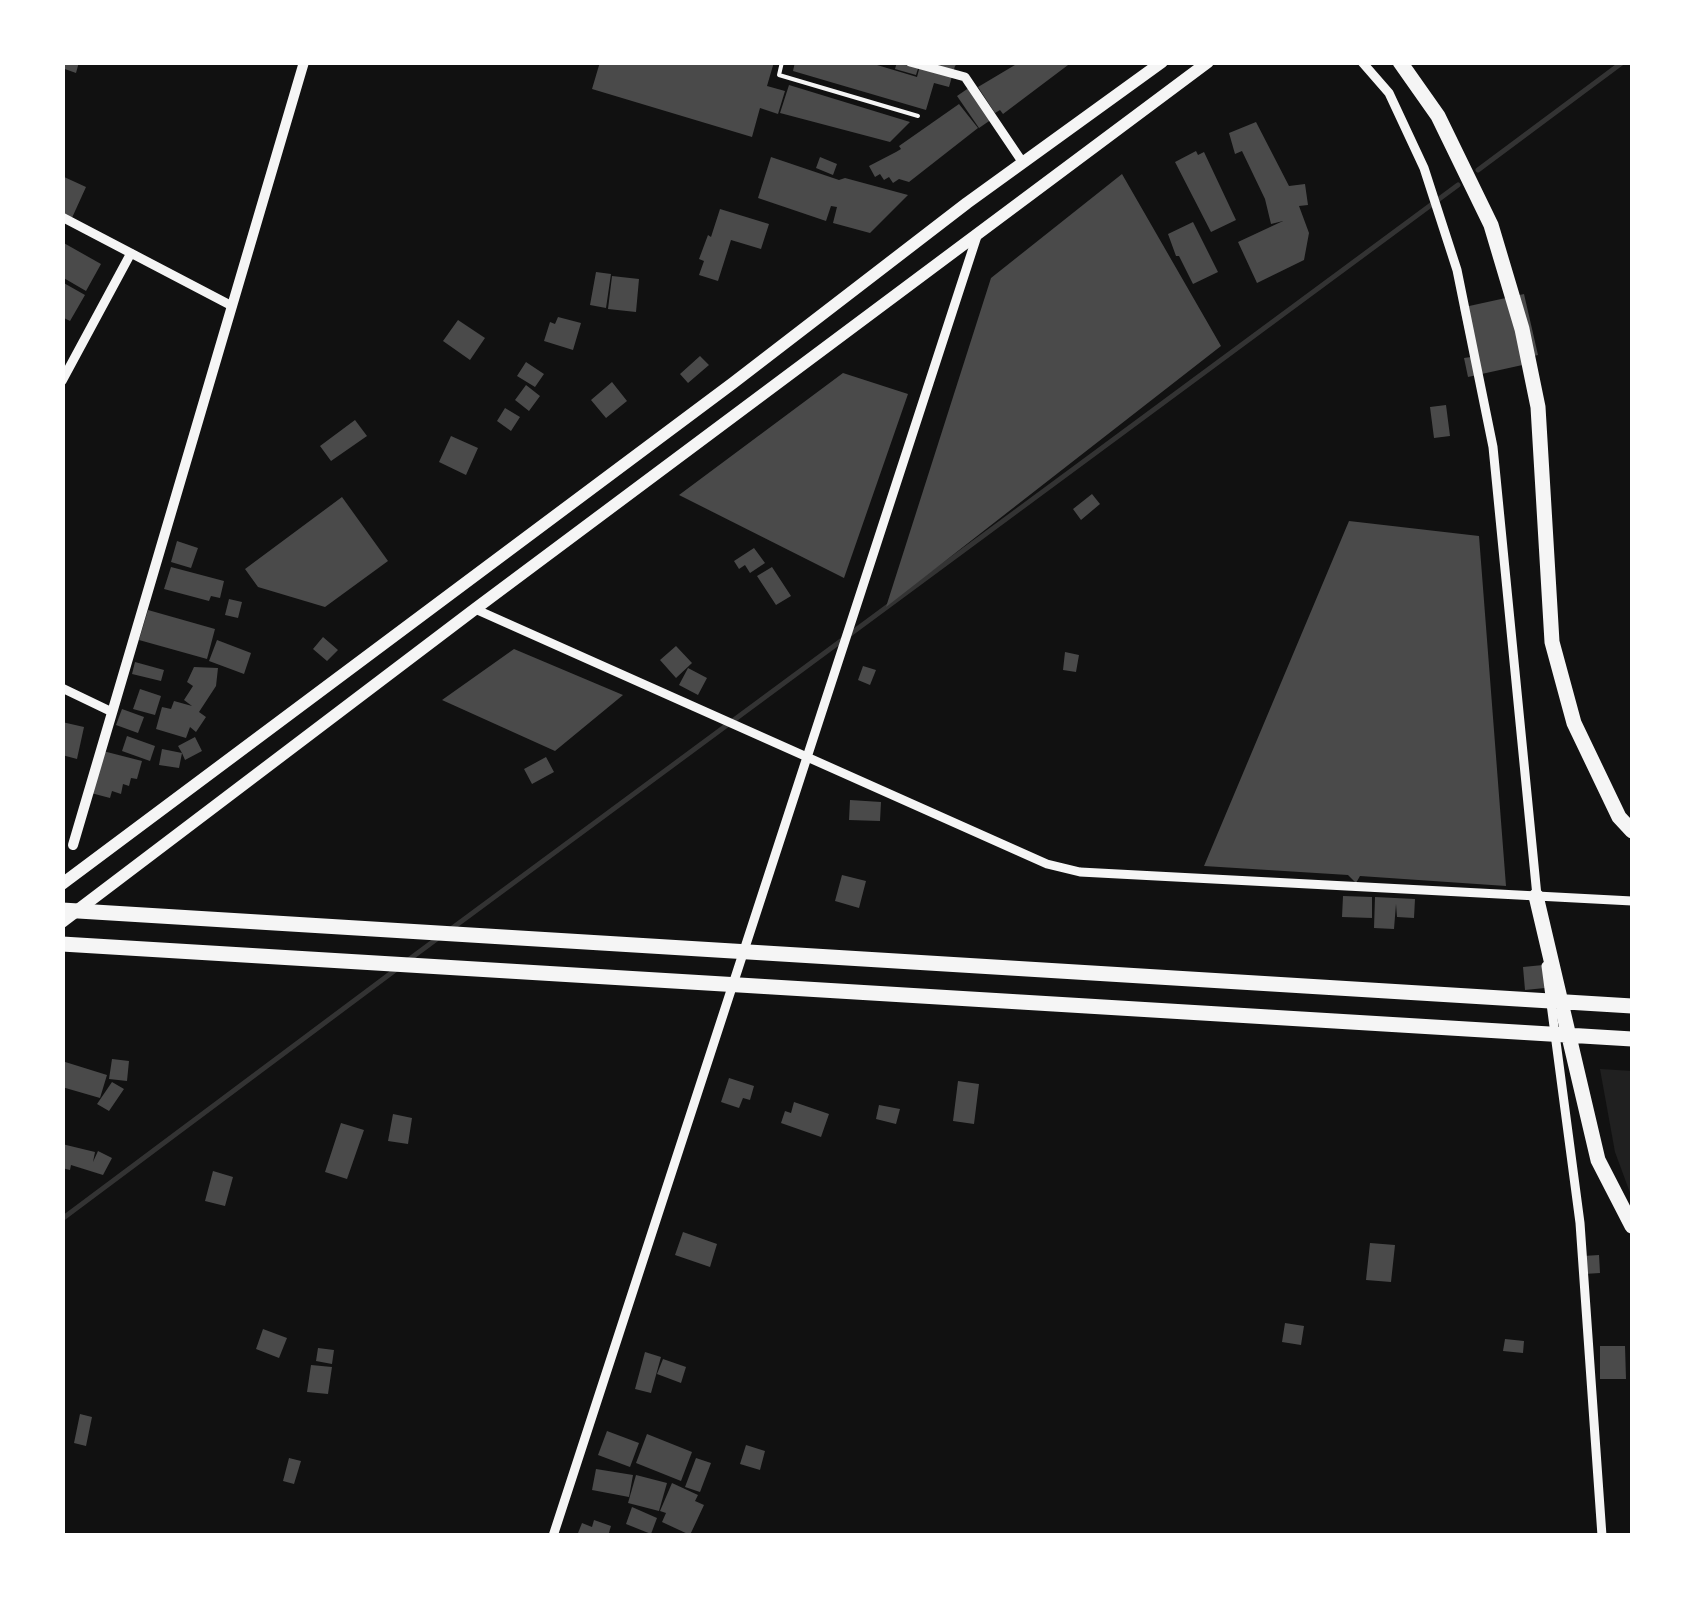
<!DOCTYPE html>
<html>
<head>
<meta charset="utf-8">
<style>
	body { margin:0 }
	#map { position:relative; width:1695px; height:1598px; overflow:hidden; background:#111; font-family:"Golos Text",sans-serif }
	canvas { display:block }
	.frame { position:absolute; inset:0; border:65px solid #fff; pointer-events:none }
</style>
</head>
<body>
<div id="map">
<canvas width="1695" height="1598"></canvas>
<div class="frame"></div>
</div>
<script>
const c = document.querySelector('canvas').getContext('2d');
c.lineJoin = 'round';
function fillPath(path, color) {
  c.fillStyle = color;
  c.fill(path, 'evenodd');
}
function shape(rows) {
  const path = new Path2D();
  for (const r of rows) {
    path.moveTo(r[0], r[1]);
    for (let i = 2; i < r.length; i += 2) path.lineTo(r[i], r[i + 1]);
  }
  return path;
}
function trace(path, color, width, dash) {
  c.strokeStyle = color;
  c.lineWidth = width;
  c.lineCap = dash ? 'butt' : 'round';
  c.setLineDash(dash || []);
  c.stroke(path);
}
fillPath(shape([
	[1600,1069,1632,1071,1632,1198,1615,1152]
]), '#202020');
trace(shape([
	[1478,170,1623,62],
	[451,929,1458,185],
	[407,961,438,938],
	[62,1219,398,968]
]), '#333', 5);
fillPath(shape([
	[62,62,79,62,76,73,62,68],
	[600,62,774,62,767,86,785,91,778,114,760,108,752,137,592,89],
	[795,62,867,62,917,77,921,62,959,62,955,66,949,87,934,83,926,110,793,71],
	[897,62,920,62,916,75,895,69],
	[1020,62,1072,62,1003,114,1000,110,995,113,978,87],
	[789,85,910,122,890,142,780,113],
	[973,85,995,117,979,128,957,96],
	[959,104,978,128,909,182,899,179,893,183,889,177,884,180,880,174,875,177,869,166,896,152,901,149,899,146],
	[1256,122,1289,186,1305,184,1308,205,1299,206,1309,233,1304,260,1257,283,1238,242,1283,221,1271,224,1265,199,1242,151,1235,154,1229,133],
	[1196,151,1198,155,1204,152,1236,220,1211,232,1175,162],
	[771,157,839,180,845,178,908,195,870,233,833,223,837,207,831,206,826,221,758,198],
	[820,157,837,164,833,175,816,168],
	[1122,174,1221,346,886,607,991,278],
	[62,176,86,187,71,220,62,216],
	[720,209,769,224,761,249,731,240,718,281,699,275,704,261,699,259,708,235,711,237],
	[1193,222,1218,272,1193,284,1179,256,1176,256,1168,234],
	[62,242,101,264,86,291,62,277],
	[596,272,611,274,606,308,590,305],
	[612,276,639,279,636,312,608,309],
	[62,282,85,295,70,321,62,317],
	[1524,294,1538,355,1526,358,1527,364,1468,377,1464,358,1471,357,1460,308],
	[558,317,581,323,573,350,544,341,550,322,555,324],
	[458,320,485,338,470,360,443,341],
	[700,356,709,365,688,383,680,374],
	[526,362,544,374,535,387,517,376],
	[843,373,908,394,844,578,679,495],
	[612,382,627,401,606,418,591,400],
	[526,385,540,396,529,411,515,400],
	[1446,405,1450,436,1434,438,1430,407],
	[505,408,520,417,511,431,497,421],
	[355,420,367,436,331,461,320,446],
	[451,436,478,448,466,475,439,462],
	[1092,494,1100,504,1081,520,1073,509],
	[342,497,388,561,325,607,258,587,245,569],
	[1349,521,1479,536,1506,886,1360,876,1356,883,1348,875,1204,866],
	[177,541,198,548,191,568,171,562],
	[754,548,765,563,750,573,745,565,739,569,734,561],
	[171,567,224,581,220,598,211,596,209,601,164,589],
	[772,567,791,596,776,605,757,576],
	[229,599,242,602,238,618,225,615],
	[148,610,215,629,207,659,139,640],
	[323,637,338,650,327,661,313,649],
	[217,640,251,653,244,674,209,661],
	[676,646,692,663,676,678,660,660],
	[514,649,623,695,555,751,442,700],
	[1065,652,1079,655,1076,672,1063,670],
	[135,662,164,670,161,681,132,674],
	[863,666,876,670,870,685,858,680],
	[194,667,218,668,216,686,199,712,206,717,196,732,190,727,186,738,156,729,162,707,171,709,174,701,192,706,184,700,193,686,187,682],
	[688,668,707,678,698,695,679,685],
	[140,689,161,696,155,715,133,709],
	[122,709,144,717,138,733,116,725],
	[62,722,84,727,77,759,62,755],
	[127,736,155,746,150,761,122,751],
	[195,737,202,751,185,760,182,753,179,768,159,765,162,749,182,753,178,746],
	[103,751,142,761,137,779,131,778,129,786,123,784,121,794,112,791,110,798,91,793],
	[546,757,554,772,532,784,524,769],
	[850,800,881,802,880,821,849,820],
	[842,875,866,881,859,908,835,901],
	[1343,896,1372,897,1372,918,1342,917],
	[1375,897,1415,899,1414,918,1397,917,1396,904,1394,929,1374,928],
	[1543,965,1545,988,1525,990,1523,967],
	[112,1059,129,1061,127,1081,109,1079],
	[62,1061,107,1075,100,1098,62,1087],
	[729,1078,754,1086,750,1100,743,1098,739,1108,721,1102],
	[958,1081,979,1084,974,1124,953,1121],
	[112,1082,124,1089,109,1111,97,1104],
	[794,1102,829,1114,821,1137,781,1123,785,1111,791,1113],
	[879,1105,900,1109,896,1124,876,1119],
	[393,1114,412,1118,408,1144,388,1141],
	[341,1123,364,1130,347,1179,325,1172],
	[62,1144,95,1152,93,1162,98,1151,112,1158,103,1175,71,1165,70,1170,62,1168],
	[213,1171,233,1177,225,1206,205,1201],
	[683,1232,717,1244,710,1267,675,1255],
	[1370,1243,1395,1245,1391,1282,1366,1280],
	[1599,1255,1600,1273,1584,1274,1583,1256],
	[1285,1323,1304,1326,1301,1345,1282,1342],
	[263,1329,287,1338,279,1358,256,1349],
	[1505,1339,1524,1341,1523,1353,1503,1351],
	[1600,1346,1625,1346,1626,1379,1600,1379],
	[318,1348,334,1350,332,1364,316,1361],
	[645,1352,661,1357,651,1393,635,1389],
	[663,1359,686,1367,681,1383,657,1374],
	[311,1365,332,1367,328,1394,307,1392],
	[80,1414,92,1417,86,1446,74,1443],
	[607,1431,639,1443,630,1467,598,1455],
	[647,1434,692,1452,681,1481,636,1463],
	[746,1445,765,1451,760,1470,740,1464],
	[289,1458,301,1461,294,1484,283,1481],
	[696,1458,711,1463,700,1492,685,1487],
	[596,1469,633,1475,629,1497,592,1490],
	[636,1475,667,1483,659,1511,628,1503],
	[672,1483,698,1495,695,1501,704,1505,690,1535,662,1522,666,1513,660,1511],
	[632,1507,657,1518,651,1534,626,1524],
	[594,1520,611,1526,608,1536,578,1533,582,1523,592,1527]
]), '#4a4a4a');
trace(shape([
	[782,62,779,75,918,116]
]), '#f5f5f5', 4);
trace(shape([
	[910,62,965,77,1023,163],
	[1362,62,1389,93,1424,168,1457,270,1493,447,1537,896],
	[62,217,232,306],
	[62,381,131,253],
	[475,609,1047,864,1080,872,1632,901],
	[62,688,112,712],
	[1546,966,1580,1223,1602,1536],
	[553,1536,977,236]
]), '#f5f5f5', 9);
trace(shape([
	[73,845,304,62]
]), '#f5f5f5', 10);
trace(shape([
	[62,884,733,383,967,203,1162,62],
	[62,922,475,609,1208,62]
]), '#f5f5f5', 12);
trace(shape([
	[1400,62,1438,116,1491,225,1522,329,1538,407,1552,642,1574,723,1619,817,1632,831],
	[1536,896,1598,1160,1632,1226],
	[62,910,1632,1006],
	[62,944,1632,1039]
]), '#f5f5f5', 15);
</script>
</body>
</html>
